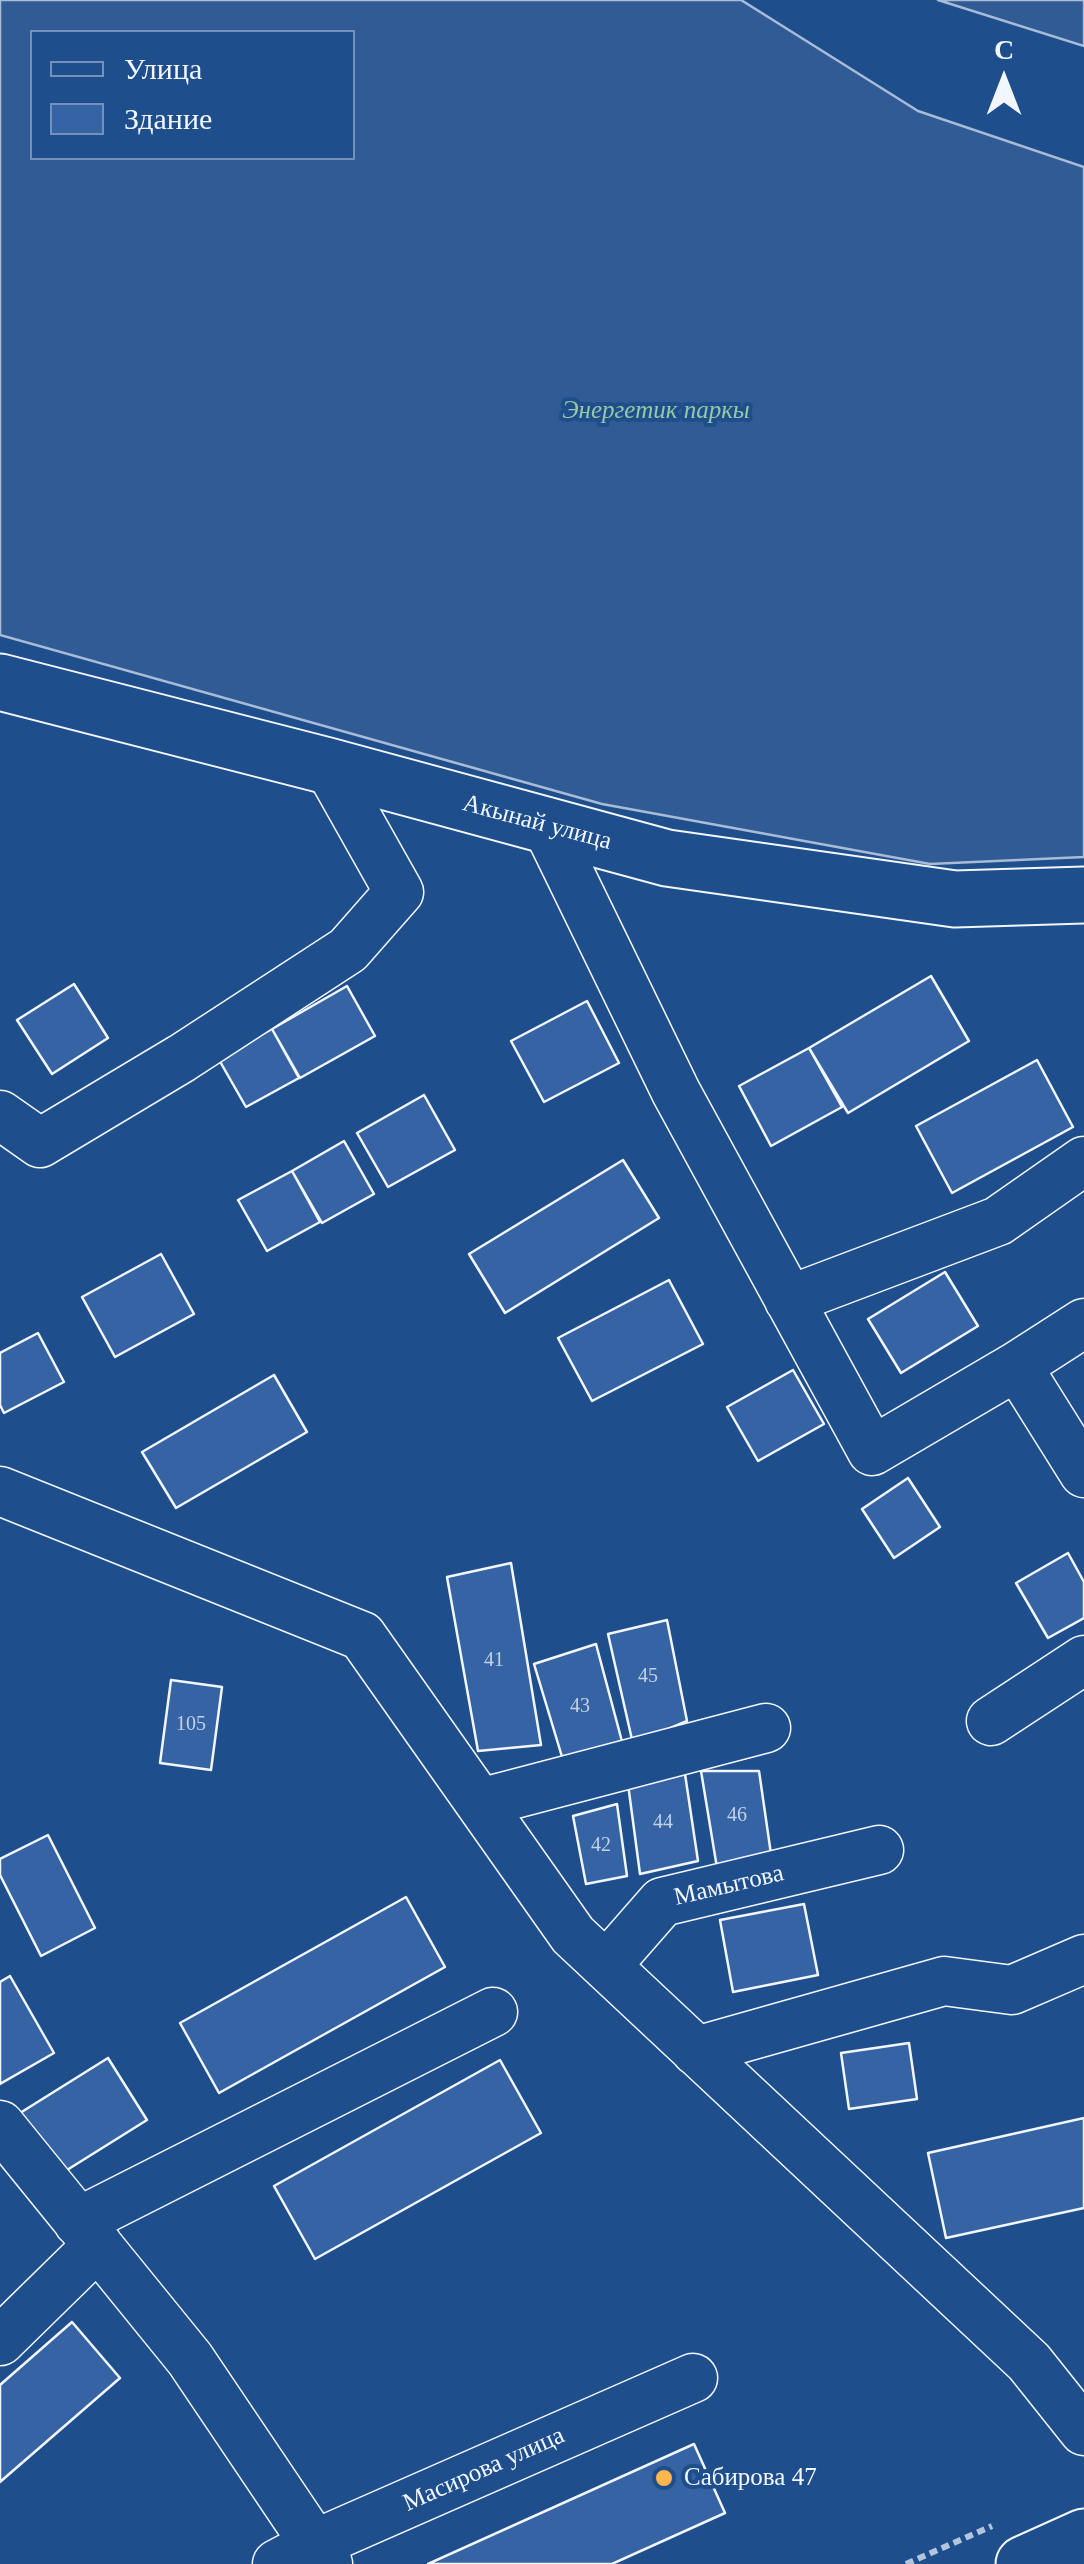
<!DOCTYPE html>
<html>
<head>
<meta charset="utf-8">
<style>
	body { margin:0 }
	#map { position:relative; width:1084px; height:2564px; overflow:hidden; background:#1f4e8c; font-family:Georgia,serif }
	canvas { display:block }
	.legend { position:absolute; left:30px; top:30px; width:325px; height:130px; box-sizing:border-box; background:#1f4e8c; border:2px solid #7391ba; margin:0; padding:12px 18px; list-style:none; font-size:30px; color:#f2f6ff }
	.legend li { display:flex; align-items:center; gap:20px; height:50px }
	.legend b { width:50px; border:2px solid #7391ba }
	.north { position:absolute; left:954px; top:30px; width:100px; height:100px; -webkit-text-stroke:8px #1f4e8c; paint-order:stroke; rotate:0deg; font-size:28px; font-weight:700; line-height:40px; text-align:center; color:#f2f6ff }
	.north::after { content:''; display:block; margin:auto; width:35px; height:45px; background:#f2f6ff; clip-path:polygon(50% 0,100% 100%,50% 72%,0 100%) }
</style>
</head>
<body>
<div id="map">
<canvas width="1084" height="2564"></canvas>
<ul class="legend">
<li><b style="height:12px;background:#1f4e8c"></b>Улица</li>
<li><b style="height:28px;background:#3563a3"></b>Здание</li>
</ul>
<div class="north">С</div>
</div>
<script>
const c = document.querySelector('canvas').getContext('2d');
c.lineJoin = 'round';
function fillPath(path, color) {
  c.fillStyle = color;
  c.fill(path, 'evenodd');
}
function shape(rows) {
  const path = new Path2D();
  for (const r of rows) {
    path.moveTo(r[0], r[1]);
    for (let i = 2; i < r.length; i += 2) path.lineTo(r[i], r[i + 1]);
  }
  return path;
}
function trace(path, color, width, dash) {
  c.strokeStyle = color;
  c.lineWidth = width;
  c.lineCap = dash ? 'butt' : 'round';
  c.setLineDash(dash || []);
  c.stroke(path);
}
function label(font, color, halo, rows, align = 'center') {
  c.font = font + ' Georgia,serif';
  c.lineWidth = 8;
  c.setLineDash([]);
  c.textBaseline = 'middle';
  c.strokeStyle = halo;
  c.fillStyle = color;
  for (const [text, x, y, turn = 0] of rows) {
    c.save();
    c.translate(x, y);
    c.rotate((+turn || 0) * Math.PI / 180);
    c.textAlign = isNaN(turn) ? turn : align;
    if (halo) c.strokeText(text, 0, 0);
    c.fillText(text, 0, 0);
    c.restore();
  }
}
const built = shape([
	[0,0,741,0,918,111,1084,167,1084,857,930,864,602,804,0,635,0,0],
	[352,32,352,158,32,158,32,32,352,32],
	[938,0,1084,0,1084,46,938,0]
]);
fillPath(built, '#305b95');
trace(built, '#a8bbd7', 2.5);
const building = shape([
	[931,976,969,1041,848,1113,809,1048,931,976],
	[74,984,108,1038,52,1074,17,1020,74,984],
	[347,986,375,1036,300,1078,272,1029,347,986],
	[587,1001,619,1063,544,1102,511,1041,587,1001],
	[272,1029,299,1078,246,1107,218,1058,272,1029],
	[809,1048,842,1107,771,1146,739,1086,809,1048],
	[1037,1060,1073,1127,952,1193,916,1126,1037,1060],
	[424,1095,455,1150,388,1187,357,1133,424,1095],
	[344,1141,374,1194,322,1223,292,1171,344,1141],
	[623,1160,659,1218,505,1313,469,1254,623,1160],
	[292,1171,320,1222,267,1251,238,1200,292,1171],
	[161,1254,194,1314,115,1357,82,1297,161,1254],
	[945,1272,978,1326,901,1373,868,1319,945,1272],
	[669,1280,703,1344,592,1401,558,1338,669,1280],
	[38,1333,64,1382,4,1413,0,1405,0,1353,38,1333],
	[793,1370,824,1424,758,1461,727,1407,793,1370],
	[274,1375,307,1432,176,1508,142,1452,274,1375],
	[908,1478,940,1527,894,1558,862,1509,908,1478],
	[1068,1553,1084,1582,1084,1618,1048,1638,1016,1583,1068,1553],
	[511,1563,541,1745,478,1751,447,1577,511,1563],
	[667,1620,687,1721,633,1744,608,1634,667,1620],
	[596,1644,624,1749,566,1770,534,1664,596,1644],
	[171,1680,222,1687,211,1770,160,1763,171,1680],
	[701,1771,759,1771,772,1861,719,1880,701,1771],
	[685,1774,698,1861,640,1874,628,1784,685,1774],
	[617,1804,627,1876,586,1884,573,1816,617,1804],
	[48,1835,95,1928,41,1956,0,1875,0,1859,48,1835],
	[406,1897,445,1967,219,2093,180,2023,406,1897],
	[804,1904,818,1975,733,1992,720,1920,804,1904],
	[10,1976,54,2053,0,2084,0,1982,10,1976],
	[909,2043,917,2099,849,2109,841,2053,909,2043],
	[108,2058,147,2120,59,2175,20,2113,108,2058],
	[500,2060,541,2133,315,2259,274,2186,500,2060],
	[1084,2118,1084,2208,946,2238,928,2153,1084,2118],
	[72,2322,120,2378,0,2482,0,2385,72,2322],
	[694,2444,725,2513,612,2564,428,2564,694,2444]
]);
fillPath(building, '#3563a3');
trace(building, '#f2f6ff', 2.5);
const minor = shape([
	[546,825,676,1092,872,1451,1017,1366,1084,1473],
	[0,1115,40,1143,182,1058,348,950,399,892,328,766],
	[789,1300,998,1221,1084,1161],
	[1017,1366,1084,1323],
	[0,1491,362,1636,573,1935,1029,2362,1084,2431],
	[991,1721,1084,1660],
	[480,1803,766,1728],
	[606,1966,662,1902,879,1850],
	[696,2051,944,1981,1012,1990,1084,1959],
	[0,2125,190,2359,328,2564],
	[78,2222,493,2012],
	[0,2341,98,2245],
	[277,2564,315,2544,693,2378]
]);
const major = shape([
	[0,682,328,766,667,858,955,899,1084,895]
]);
const highway = shape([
	[1024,2564,1084,2537]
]);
trace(minor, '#f2f6ff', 51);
trace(major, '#f2f6ff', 59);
trace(highway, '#f2f6ff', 59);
trace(shape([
	[906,2564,992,2526]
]), '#b3c4dc', 6, [8, 5]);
trace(minor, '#1f4e8c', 48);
trace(major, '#1f4e8c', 55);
trace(highway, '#1f4e8c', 55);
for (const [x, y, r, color] of [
	[664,2478,10,"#ffb74d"]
]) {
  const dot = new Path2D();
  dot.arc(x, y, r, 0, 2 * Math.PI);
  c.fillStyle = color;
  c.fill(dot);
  trace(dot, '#1f4e8c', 4);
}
label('20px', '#c3d1e8', null, [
	["41",494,1661],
	["45",648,1677],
	["43",580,1707],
	["105",191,1725],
	["46",737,1816],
	["44",663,1823],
	["42",601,1846]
]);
label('italic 25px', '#97c8a6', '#1f4e8c', [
	["Энергетик паркы",656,411]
]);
label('25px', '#f2f6ff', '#1f4e8c', [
	["Акынай улица",537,823,15],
	["Мамытова",729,1886,-13],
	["Масирова улица",484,2470,-24]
]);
label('25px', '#f2f6ff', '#1f4e8c', [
	["Сабирова 47",684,2478]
], 'left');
</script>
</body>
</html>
